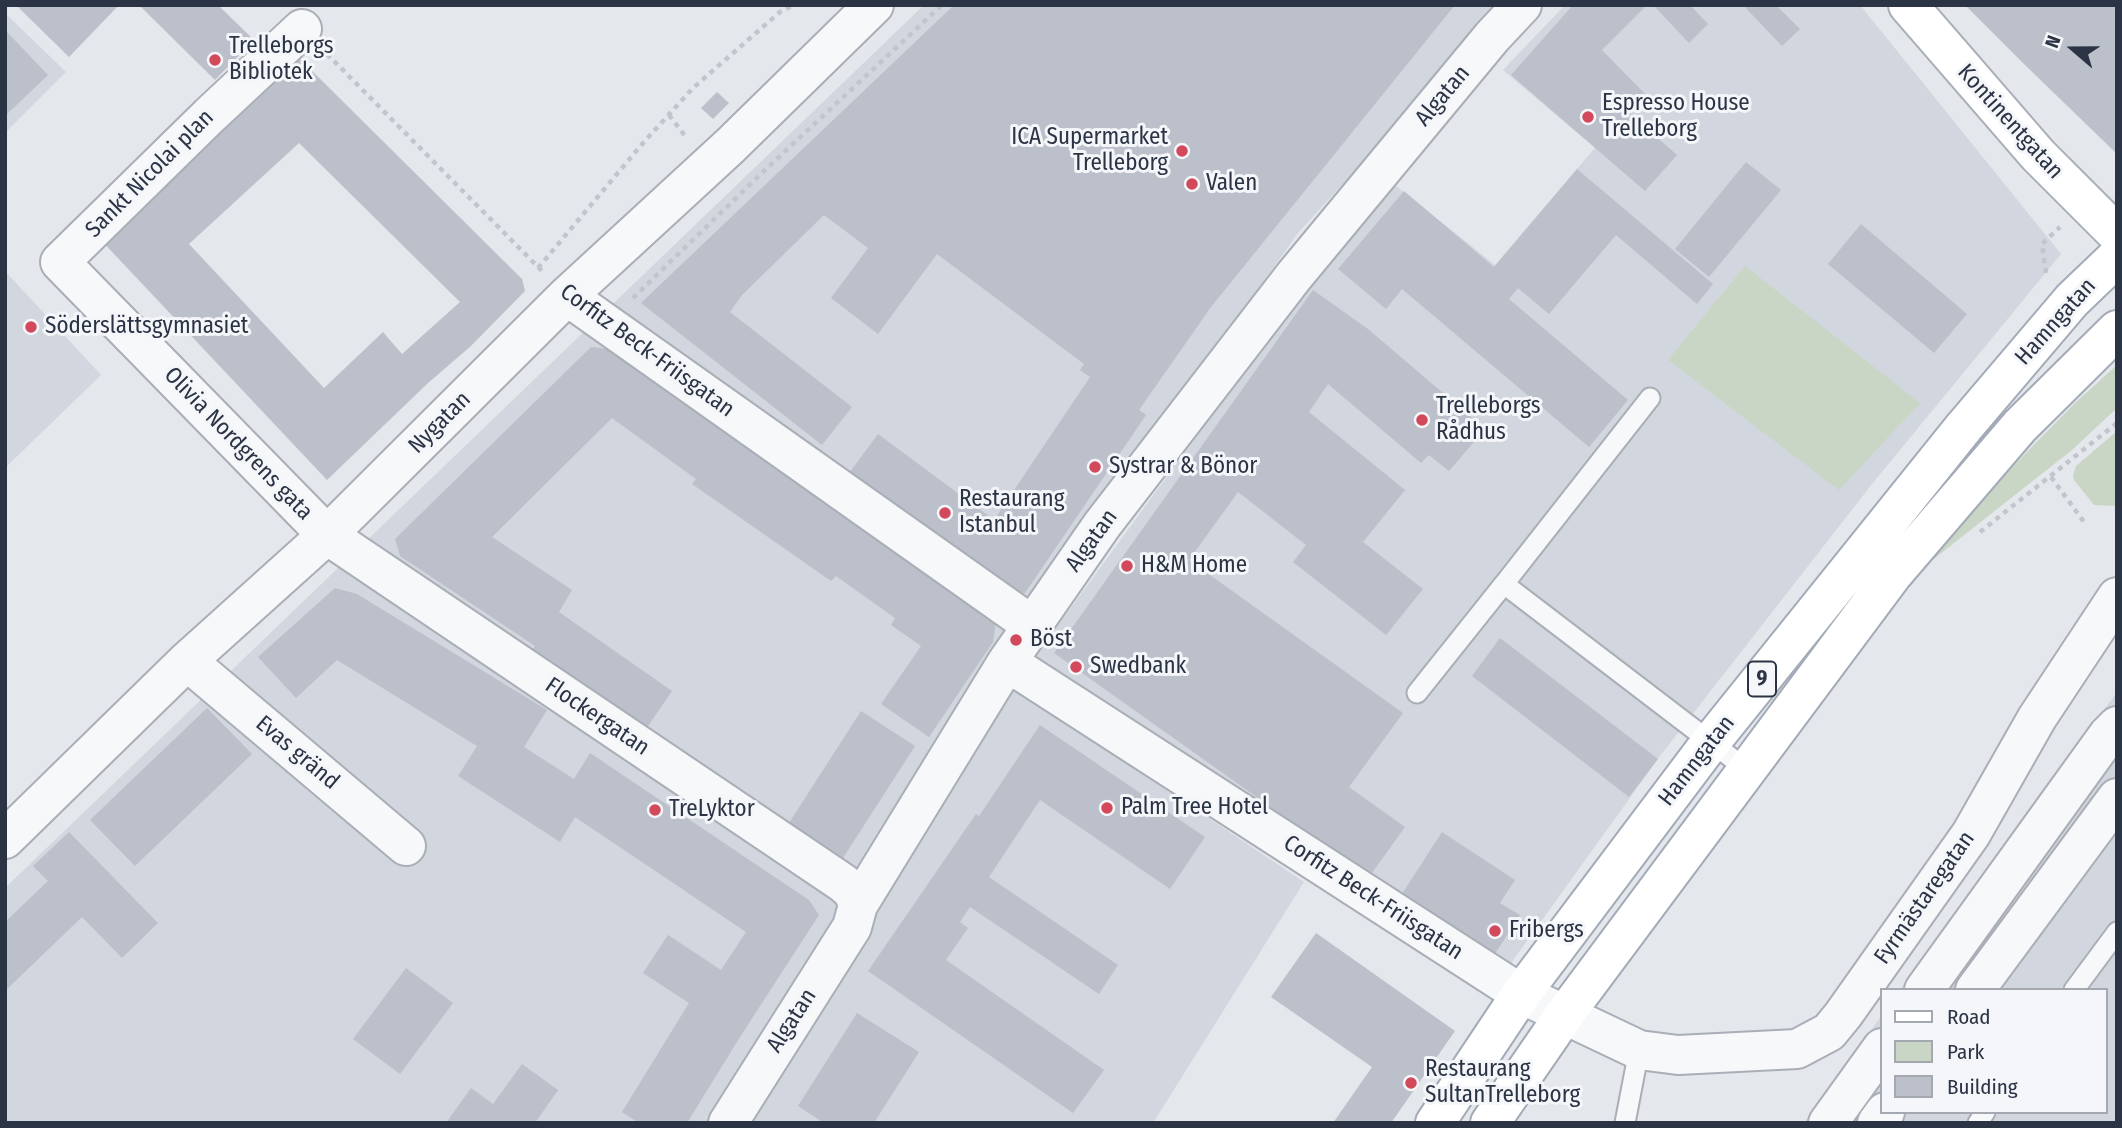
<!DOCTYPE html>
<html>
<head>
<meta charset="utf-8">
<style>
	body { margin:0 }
	#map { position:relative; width:2122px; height:1128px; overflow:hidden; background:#e4e7ec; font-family:"Fira Sans Condensed",sans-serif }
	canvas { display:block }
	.frame { position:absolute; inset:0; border:7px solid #2b3445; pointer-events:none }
	.legend { position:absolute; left:1880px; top:988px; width:228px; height:126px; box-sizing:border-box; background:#f4f6f9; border:2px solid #a4a8b1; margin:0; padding:9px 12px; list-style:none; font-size:21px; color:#2b3445 }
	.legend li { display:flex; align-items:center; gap:14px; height:35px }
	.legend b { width:35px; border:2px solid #a4a8b1 }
	.north { position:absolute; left:2038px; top:14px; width:70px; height:70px; -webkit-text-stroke:5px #f4f6f9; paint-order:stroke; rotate:290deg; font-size:19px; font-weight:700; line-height:28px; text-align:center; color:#2b3445 }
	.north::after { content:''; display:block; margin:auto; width:24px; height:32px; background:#2b3445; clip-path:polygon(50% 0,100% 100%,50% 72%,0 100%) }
</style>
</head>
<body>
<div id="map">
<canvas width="2122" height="1128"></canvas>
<div class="frame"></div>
<ul class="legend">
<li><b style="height:9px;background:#fff"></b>Road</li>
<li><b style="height:19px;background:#c9d6c5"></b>Park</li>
<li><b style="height:19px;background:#bbc0ca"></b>Building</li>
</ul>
<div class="north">N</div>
</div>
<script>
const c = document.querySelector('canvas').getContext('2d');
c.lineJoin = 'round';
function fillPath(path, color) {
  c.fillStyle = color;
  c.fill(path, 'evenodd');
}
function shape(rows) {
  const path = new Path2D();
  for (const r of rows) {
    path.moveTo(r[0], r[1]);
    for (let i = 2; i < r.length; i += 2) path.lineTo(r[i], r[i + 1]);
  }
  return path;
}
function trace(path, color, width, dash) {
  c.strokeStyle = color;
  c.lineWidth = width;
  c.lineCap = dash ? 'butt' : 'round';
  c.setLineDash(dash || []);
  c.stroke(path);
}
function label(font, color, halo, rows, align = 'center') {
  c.font = font + ' "Fira Sans Condensed",sans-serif';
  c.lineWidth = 6;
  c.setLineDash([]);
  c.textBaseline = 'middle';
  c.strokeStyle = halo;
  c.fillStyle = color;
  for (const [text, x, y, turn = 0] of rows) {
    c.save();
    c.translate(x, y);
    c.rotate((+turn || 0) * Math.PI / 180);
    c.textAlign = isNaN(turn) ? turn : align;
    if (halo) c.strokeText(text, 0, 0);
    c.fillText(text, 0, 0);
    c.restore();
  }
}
fillPath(shape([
	[924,5,1507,5,1298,233,988,670,1304,882,1153,1123,5,1123,5,888],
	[1565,5,1860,5,2061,254,1872,484,1660,756,1504,973,1035,657,1328,256,1395,185,1495,265,1595,148,1503,70],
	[5,13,66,72,5,133],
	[5,271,101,375,5,468],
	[2117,692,2117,1123,1804,1123,1882,1015,1882,1112,2106,1112,2106,990,1900,990]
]), '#d2d6de');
fillPath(shape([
	[1745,266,1920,403,1839,490,1668,360],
	[2117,365,2117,408,2072,450,1930,562,1928,557,1980,500,2075,403],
	[2117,431,2117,506,2094,505,2074,480,2073,475,2076,466]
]), '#c9d6c5');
fillPath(shape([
	[20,5,119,5,69,57,18,7],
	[139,5,218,5,254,40,215,80],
	[954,5,1455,5,1211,307,1139,410,1146,415,1025,593,1015,594,850,472,878,434,994,520,1090,377,1080,370,1084,364,937,254,878,334,831,298,868,248,824,215,742,295,730,312,852,407,822,445,641,303],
	[1573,5,1647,5,1602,50,1647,96,1629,113,1677,155,1645,191,1511,75],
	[1653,5,1690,5,1708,24,1689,43],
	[1743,5,1776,5,1800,29,1782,46],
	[1965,5,2117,5,2117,154,2025,65],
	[5,30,48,75,5,116],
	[296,55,522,279,525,291,471,346,428,383,327,480,99,238],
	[299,143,460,302,402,354,383,332,324,388,189,244],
	[717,92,729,103,713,119,701,108],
	[1746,162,1781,190,1709,277,1675,249],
	[1577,169,1713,284,1697,304,1616,235,1549,314,1518,288,1509,299,1628,400,1589,447,1402,289,1386,309,1338,269,1404,191,1494,267],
	[1861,224,1967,314,1934,353,1828,264],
	[1313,290,1368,329,1485,429,1449,471,1429,455,1421,463,1328,384,1309,412,1405,490,1363,542,1423,589,1386,635,1293,562,1306,545,1238,492,1189,560,1403,713,1349,787,1405,827,1369,877,1054,653],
	[591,347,610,349,996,621,993,642,929,737,881,704,921,646,891,625,895,618,836,576,831,581,692,484,696,479,612,418,492,537,572,590,559,612,672,691,646,729,532,650,535,646,400,556,395,539],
	[335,588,357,594,547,710,524,747,574,779,590,753,809,900,819,915,740,1037,687,1123,639,1123,622,1112,689,1003,643,973,668,935,721,970,746,932,575,817,560,842,458,776,477,746,337,660,296,698,258,657],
	[1500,638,1658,759,1629,797,1472,676],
	[207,708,252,754,135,866,90,820],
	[861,711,915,746,843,858,789,823],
	[1040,725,1205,837,1170,889,1040,800,989,877,1118,965,1099,994,970,907,960,922,968,928,946,960,1104,1070,1073,1113,868,971,976,814,979,816],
	[69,832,158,923,122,958,82,917,5,991,5,922,48,881,33,866],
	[1442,832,1515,880,1500,903,1520,915,1493,957,1400,897],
	[1316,933,1455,1031,1391,1123,1333,1123,1372,1067,1271,997],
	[406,968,453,1003,400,1074,353,1039],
	[857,1013,919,1052,874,1123,824,1123,798,1106],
	[522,1064,558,1090,535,1123,446,1123,471,1088,493,1104]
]), '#bbc0ca');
const lane = shape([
	[1650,398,1504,584,1746,769],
	[1417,693,1504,584],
	[2074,990,2117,932],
	[1625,1123,1639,1050],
	[1978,1123,1985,1112]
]);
const street = shape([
	[302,29,210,115,60,262,327,535,843,883,853,892,858,905],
	[567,296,1033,626],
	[187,661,406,846],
	[1007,662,1521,994,1639,1050,1678,1055,1797,1049,1829,1032,1843,1015,1971,834,2037,718,2117,597],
	[5,839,187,661,327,535,567,296,730,146,874,5],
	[1924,990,2108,735,2117,726],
	[1975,990,2117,798],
	[728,1123,852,927,858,905,1007,662,1102,525,1294,276,1492,37,1522,5],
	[1828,1123,1882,1048],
	[1877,1123,1885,1112]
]);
const secondary = shape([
	[1908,5,2038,155,2117,234]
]);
const primary = shape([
	[1435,1123,1521,994,1710,743,1964,427,2072,300,2117,257],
	[1490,1123,1565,1014,1893,574,2020,426,2117,330]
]);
trace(lane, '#a9aeb7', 23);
trace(street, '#a9aeb7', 42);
trace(secondary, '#a9aeb7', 42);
trace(primary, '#a3abb8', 42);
trace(shape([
	[327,54,542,271],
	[669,115,686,137],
	[538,268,643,143,693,88,780,12,793,5],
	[2046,273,2042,244,2060,227],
	[633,298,765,170,942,5],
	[2051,477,2084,522],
	[1980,532,2117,423]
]), '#c2c5cb', 4.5, [5, 5]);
trace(lane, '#f7f8fa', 19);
trace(street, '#f7f8fa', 38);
trace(secondary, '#fff', 38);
trace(primary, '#fff', 38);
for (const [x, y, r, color] of [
	[215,60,7,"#d1495b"],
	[1588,117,7,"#d1495b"],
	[1182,151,7,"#d1495b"],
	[1192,184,7,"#d1495b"],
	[31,327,7,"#d1495b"],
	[1422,420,7,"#d1495b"],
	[1095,467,7,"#d1495b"],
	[945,513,7,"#d1495b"],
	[1127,566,7,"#d1495b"],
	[1016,640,7,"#d1495b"],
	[1076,667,7,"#d1495b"],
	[1107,808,7,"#d1495b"],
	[655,810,7,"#d1495b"],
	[1495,931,7,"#d1495b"],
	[1411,1083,7,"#d1495b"]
]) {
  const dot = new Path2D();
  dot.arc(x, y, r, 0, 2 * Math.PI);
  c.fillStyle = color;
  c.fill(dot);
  trace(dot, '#f4f6f9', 2.5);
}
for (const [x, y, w] of [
	[1762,679,28]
]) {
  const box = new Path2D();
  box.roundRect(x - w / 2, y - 17.5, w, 35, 5);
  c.fillStyle = '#f4f6f9';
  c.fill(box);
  trace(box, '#2b3445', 2);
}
label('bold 21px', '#2b3445', null, [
	["9",1762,679]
]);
label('23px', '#2b3445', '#f4f6f9', [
	["Trelleborgs",229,47],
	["Bibliotek",229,73],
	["Espresso House",1602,104],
	["Trelleborg",1602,130],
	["ICA Supermarket",1168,138,"right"],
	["Trelleborg",1168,164,"right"],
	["Valen",1206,184],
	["Söderslättsgymnasiet",45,327],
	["Trelleborgs",1436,407],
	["Rådhus",1436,433],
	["Systrar & Bönor",1109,467],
	["Restaurang",959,500],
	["Istanbul",959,526],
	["H&M Home",1141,566],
	["Böst",1030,640],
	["Swedbank",1090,667],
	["Palm Tree Hotel",1121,808],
	["TreLyktor",669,810],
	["Fribergs",1509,931],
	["Restaurang",1425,1070],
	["SultanTrelleborg",1425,1096]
], 'left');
label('23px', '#2b3445', '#f4f6f9', [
	["Algatan",1443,96,-50],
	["Kontinentgatan",2010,122,48],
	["Sankt Nicolai plan",150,174,-45],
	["Hamngatan",2056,322,-48],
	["Corfitz Beck-Friisgatan",647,351,36],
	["Nygatan",440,423,-45],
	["Olivia Nordgrens gata",238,444,46],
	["Algatan",1092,541,-54],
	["Flockergatan",597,717,34],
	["Evas gränd",297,753,40],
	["Hamngatan",1697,761,-52],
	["Corfitz Beck-Friisgatan",1373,898,33],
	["Fyrmästaregatan",1925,898,-55],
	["Algatan",792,1021,-57]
]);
</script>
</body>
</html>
